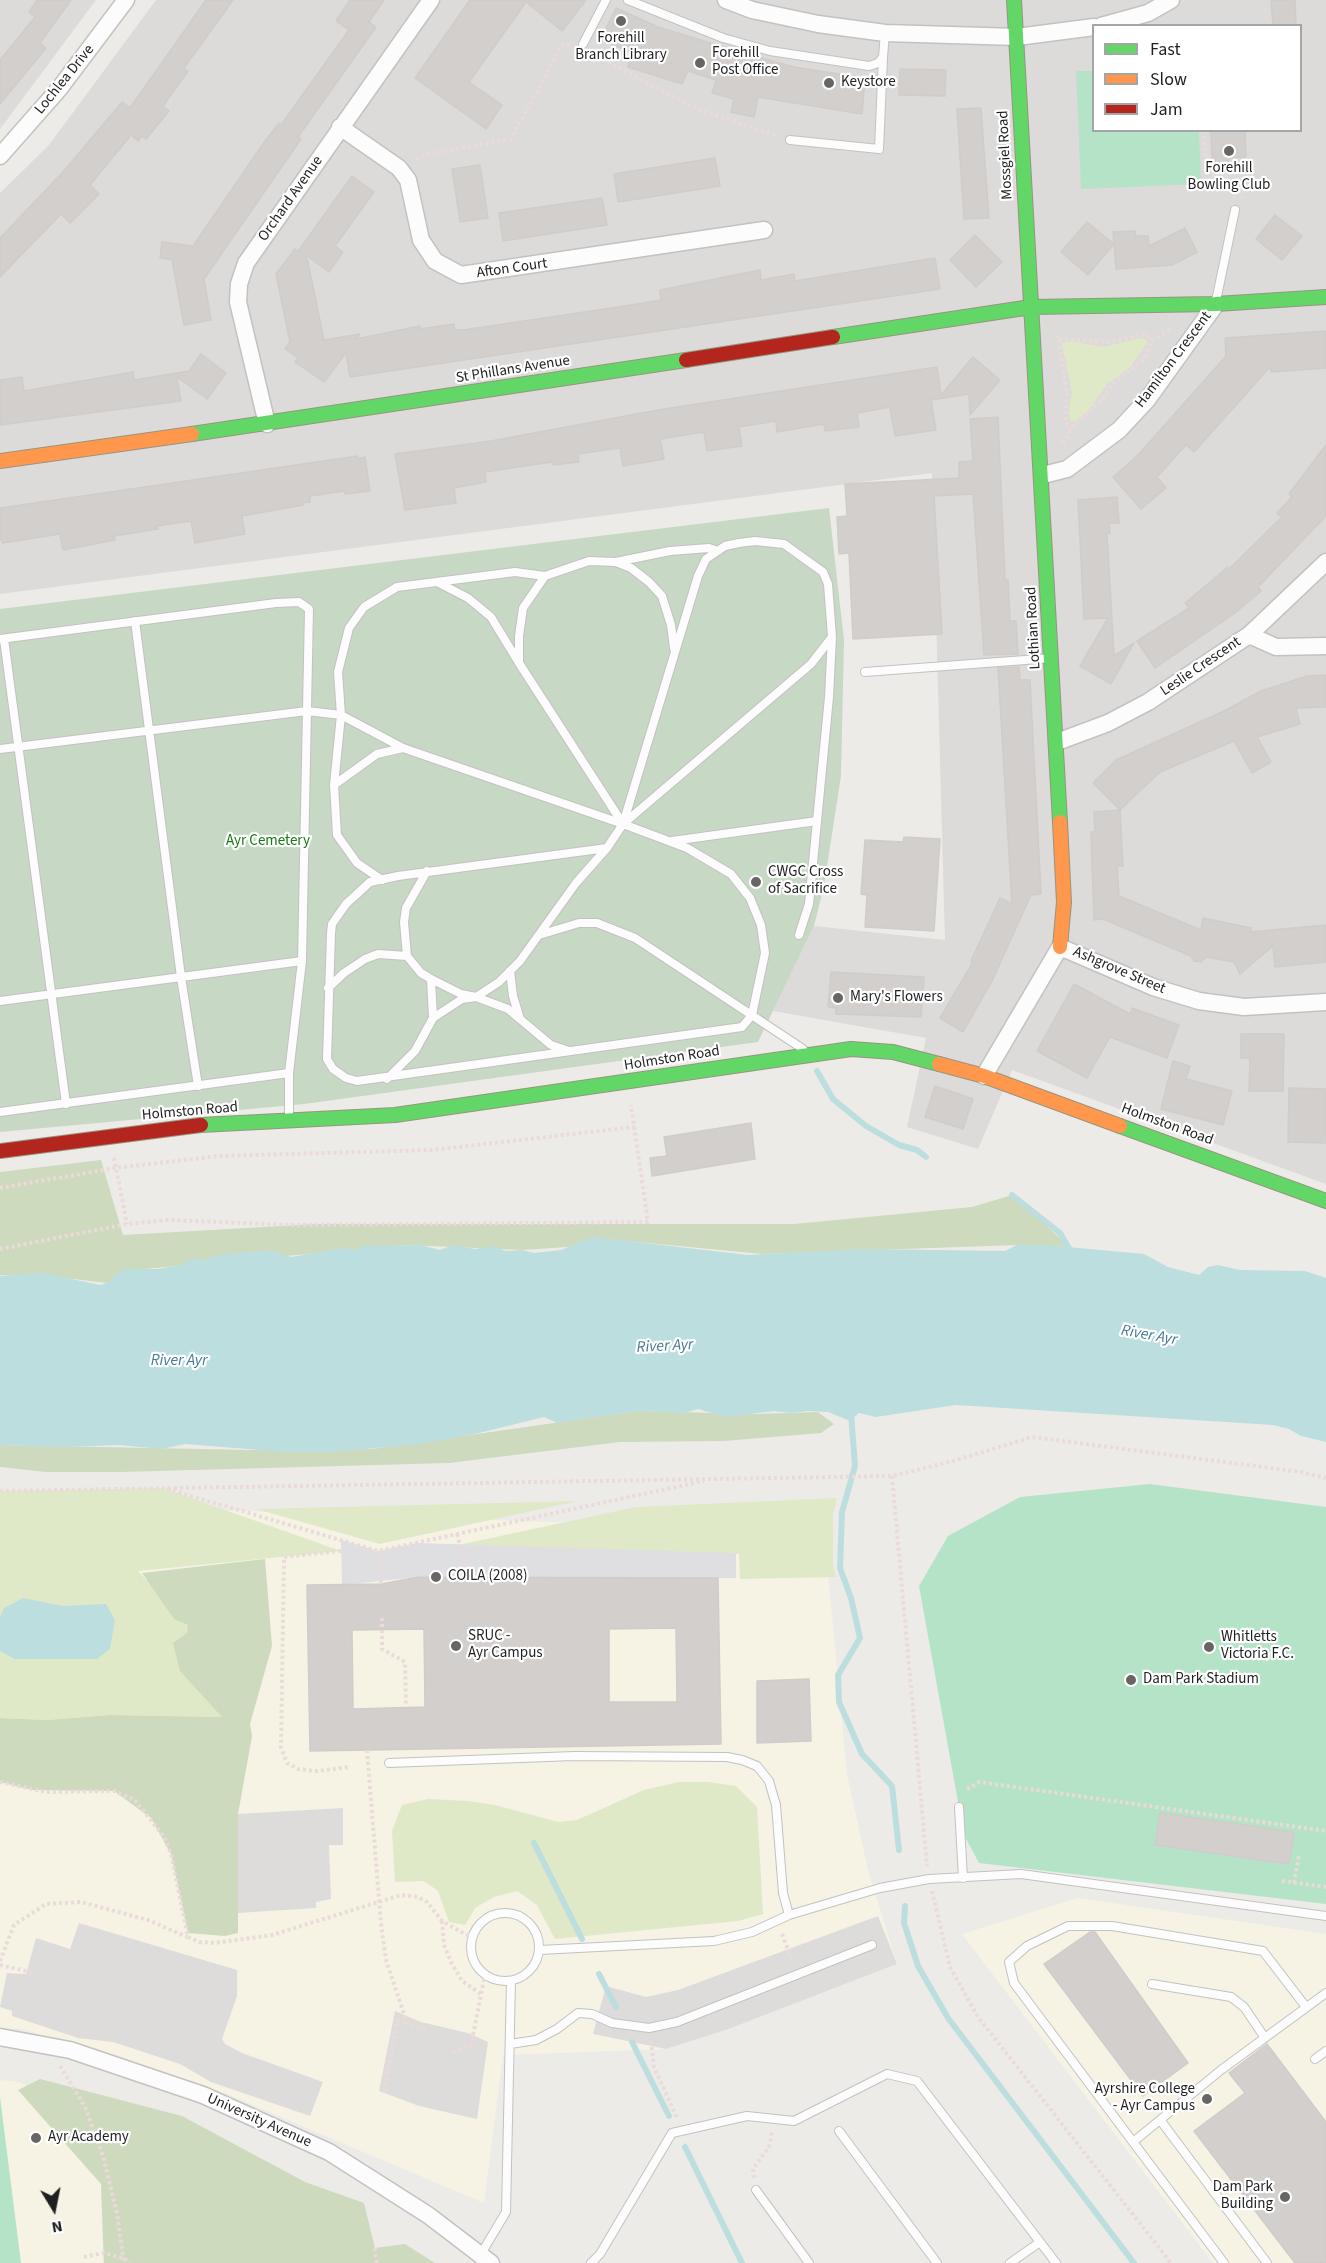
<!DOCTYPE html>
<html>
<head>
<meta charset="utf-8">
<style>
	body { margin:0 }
	#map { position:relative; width:1326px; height:2263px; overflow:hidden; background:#edebe8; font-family:"Source Sans 3",sans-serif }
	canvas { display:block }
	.legend { position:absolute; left:1092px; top:24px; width:210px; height:108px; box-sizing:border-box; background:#fff; border:2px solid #a5a5a5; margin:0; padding:8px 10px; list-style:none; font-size:18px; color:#1f1f1f }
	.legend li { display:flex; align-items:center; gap:12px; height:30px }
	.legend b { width:30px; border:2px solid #a5a5a5 }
	.north { position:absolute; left:24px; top:2179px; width:60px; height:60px; -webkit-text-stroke:4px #fff; paint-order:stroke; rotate:170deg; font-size:16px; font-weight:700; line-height:24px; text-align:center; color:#1f1f1f }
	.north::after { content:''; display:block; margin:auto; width:21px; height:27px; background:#1f1f1f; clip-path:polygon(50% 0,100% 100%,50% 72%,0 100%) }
</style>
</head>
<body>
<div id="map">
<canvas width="1326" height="2263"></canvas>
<ul class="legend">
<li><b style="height:8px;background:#63d668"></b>Fast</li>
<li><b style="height:8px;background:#ff974d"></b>Slow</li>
<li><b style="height:8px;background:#b3261e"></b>Jam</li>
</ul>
<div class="north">N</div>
</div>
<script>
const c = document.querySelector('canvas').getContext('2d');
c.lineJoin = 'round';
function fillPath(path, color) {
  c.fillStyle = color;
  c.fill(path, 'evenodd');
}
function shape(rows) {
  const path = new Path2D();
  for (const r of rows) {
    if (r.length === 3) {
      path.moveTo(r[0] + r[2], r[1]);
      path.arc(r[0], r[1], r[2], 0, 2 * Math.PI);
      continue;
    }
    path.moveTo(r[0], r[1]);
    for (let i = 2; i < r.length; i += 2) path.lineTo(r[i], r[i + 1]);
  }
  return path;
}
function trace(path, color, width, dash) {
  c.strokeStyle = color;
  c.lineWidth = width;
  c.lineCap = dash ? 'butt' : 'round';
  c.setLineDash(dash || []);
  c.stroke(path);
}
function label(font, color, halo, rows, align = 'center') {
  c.font = font + ' "Source Sans 3",sans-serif';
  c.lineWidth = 4.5;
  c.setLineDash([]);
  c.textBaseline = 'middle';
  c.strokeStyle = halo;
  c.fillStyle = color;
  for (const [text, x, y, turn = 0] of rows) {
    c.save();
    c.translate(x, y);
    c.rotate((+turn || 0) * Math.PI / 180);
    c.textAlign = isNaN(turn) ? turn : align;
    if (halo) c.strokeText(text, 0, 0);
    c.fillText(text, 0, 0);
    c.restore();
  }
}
fillPath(shape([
	[0,0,96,0,0,129],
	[156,0,1326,0,1326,1184,1012,1070,978,1149,907,1127,926,1038,773,1011,814,926,945,940,932,473,0,594,0,193,49,145],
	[1094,26,1300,26,1300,130,1094,130]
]), '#dcdbd9');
fillPath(shape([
	[0,1502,824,1532,847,1775,868,1870,897,1964,726,2030,666,2049,503,2055,484,2203,229,2095,23,2029,0,2028],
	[1078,1898,1326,1934,1326,2263,1213,2263,962,1934],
	[0,2080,19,2082,37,2090,101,2184,103,2263,0,2263]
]), '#f6f3e4');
fillPath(shape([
	[1141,338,1147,340,1147,343,1130,367,1107,384,1090,409,1076,421,1070,422,1069,406,1072,393,1062,344,1069,341,1104,347],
	[163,1488,341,1551,138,1571,188,1625,188,1633,223,1717,109,1715,47,1720,0,1718,0,1491],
	[837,1498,833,1514,833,1566,836,1577,740,1579,739,1554,416,1554,636,1507],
	[578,1501,380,1544,256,1509],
	[679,1782,708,1782,736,1786,757,1807,763,1914,738,1921,555,1939,537,1905,517,1891,494,1897,475,1908,465,1925,449,1922,438,1891,424,1881,395,1882,392,1831,402,1805,428,1799,468,1801,495,1805,558,1822,577,1820,644,1790]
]), '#dfe9c8');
fillPath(shape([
	[101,1160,123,1235,316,1224,794,1224,972,1207,1012,1195,1070,1247,1017,1245,762,1254,606,1239,568,1247,522,1250,406,1245,133,1270,107,1283,65,1278,0,1275,0,1172],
	[638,1411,755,1414,818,1412,834,1424,821,1433,724,1441,620,1442,449,1463,120,1472,46,1472,0,1467,0,1445,251,1450,372,1449],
	[265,1559,272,1646,250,1724,252,1736,238,1814,238,1933,225,1936,188,1933,171,1854,151,1818,114,1791,32,1790,0,1782,0,1718,47,1720,109,1715,222,1717,180,1671,173,1643,187,1633,188,1625,174,1619,142,1573],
	[40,2079,182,2116,305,2182,364,2203,375,2248,405,2244,435,2263,104,2263,101,2184,18,2090]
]), '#cddabe');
fillPath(shape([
	[829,508,844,640,841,776,824,886,814,926,758,1042,304,1104,0,1132,0,609]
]), '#c7d8c5');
fillPath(shape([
	[1093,71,1094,130,1199,131,1201,184,1081,189,1076,71],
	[1150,1484,1326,1507,1326,1904,979,1863,964,1835,919,1586,948,1536,1020,1497],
	[0,2097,21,2263,0,2263]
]), '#b5e3c8');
fillPath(shape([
	[343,1808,343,1845,329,1845,331,1899,316,1902,316,1908,238,1913,238,1814],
	[878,1916,897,1964,726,2030,666,2049,593,2034,606,1986,646,1997,678,1990],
	[79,1923,237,1970,237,1996,222,2039,225,2044,242,2053,323,2082,310,2116,211,2082,180,2064,113,2042,78,2038,12,2016,12,2011,0,2007,7,1973,26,1974,36,1938,70,1949],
	[395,2011,421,2022,468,2033,488,2042,477,2119,419,2106,379,2091]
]), '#dddcdb');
fillPath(shape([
	[341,1540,378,1551,417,1543,736,1553,736,1578,419,1577,342,1585]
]), '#dfdfe2');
fillPath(shape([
	[593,1237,748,1255,864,1249,1005,1251,1017,1245,1046,1245,1144,1254,1168,1267,1199,1275,1208,1267,1218,1265,1240,1270,1305,1271,1326,1278,1326,1442,1301,1436,1289,1429,1273,1425,956,1405,876,1417,859,1413,850,1421,828,1412,808,1411,790,1413,774,1411,726,1417,698,1409,684,1413,638,1411,557,1423,544,1417,475,1434,420,1444,333,1452,285,1452,185,1444,162,1449,119,1445,66,1447,0,1445,0,1276,43,1273,100,1285,107,1283,123,1269,157,1269,181,1265,193,1258,206,1260,218,1255,270,1250,291,1257,342,1248,354,1250,365,1246,421,1245,440,1250,453,1245,475,1249,493,1246,506,1251,522,1250,534,1253,561,1250],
	[23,1598,63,1606,106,1604,115,1620,110,1649,97,1659,15,1659,0,1651,0,1617,4,1608]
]), '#bddedf');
trace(shape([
	[817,1071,833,1099,866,1126,899,1145,917,1150,926,1157],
	[1012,1195,1060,1233,1073,1255],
	[851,1413,855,1466,842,1512,840,1568,851,1598,860,1638,838,1675,839,1702,862,1754,892,1786,899,1850],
	[534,1843,582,1939],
	[905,1906,904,1923,918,1966,948,2018,1134,2263],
	[599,1974,616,2007],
	[632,2042,669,2116],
	[685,2147,742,2263]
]), '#bddedf', 6);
const building = shape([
	[37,0,71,0,40,43,46,48,0,104,0,60,35,17,29,12,37,0],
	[206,0,233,0,184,68,188,71,163,106,169,111,146,139,142,136,138,141,131,135,90,185,99,194,70,223,61,214,0,277,0,238,63,172,122,102,130,108,206,0],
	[350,0,384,0,369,22,376,27,298,137,301,139,204,279,211,320,184,325,172,260,160,258,162,242,193,246,265,141,279,123,281,125,349,30,336,21,350,0],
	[470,0,586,0,562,31,526,2,469,82,502,105,486,129,415,78,470,0],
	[1271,0,1295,0,1296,26,1273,26,1271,0],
	[616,8,658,27,740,52,794,67,865,78,862,114,758,97,754,117,731,112,734,99,712,93,716,80,688,71,682,84,628,67,632,53,601,39,616,8],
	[900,69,946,70,945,96,899,95,900,69],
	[981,108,989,218,964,219,957,109,981,108],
	[1211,130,1245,130,1246,157,1229,158,1229,163,1212,164,1211,130],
	[715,158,720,186,618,202,614,174,715,158],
	[480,165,488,218,460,222,452,169,480,165],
	[352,176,374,192,335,246,343,252,329,272,299,250,352,176],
	[602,198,607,225,503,241,499,213,602,198],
	[1275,215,1302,236,1282,260,1256,239,1275,215],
	[1087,222,1114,244,1113,232,1135,231,1136,236,1148,236,1149,246,1185,228,1197,252,1172,265,1116,269,1114,244,1088,275,1061,252,1087,222],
	[975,235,1002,262,976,287,950,260,975,235],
	[295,249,307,258,324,340,360,334,356,339,420,326,420,329,454,324,455,330,463,330,625,306,661,300,660,290,760,270,761,280,794,274,795,281,935,258,940,289,350,377,346,353,324,382,295,362,298,358,285,349,290,342,276,274,295,249],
	[1326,331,1326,368,1271,372,1270,367,1194,452,1186,445,1157,477,1166,488,1141,509,1113,477,1138,455,1226,356,1225,338,1326,331],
	[201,354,226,373,207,399,177,377,181,401,0,425,0,380,22,377,24,391,133,372,134,380,189,371,201,354],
	[973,357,1000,380,970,415,969,394,931,400,936,430,895,436,890,407,857,413,859,427,825,431,824,424,777,432,776,421,739,427,742,446,707,451,704,432,660,439,664,459,623,466,620,448,578,454,579,462,553,465,552,462,485,472,486,482,454,488,456,503,405,510,395,454,491,441,658,410,937,367,941,395,973,357],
	[998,417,1005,580,1008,580,1010,621,1016,621,1018,654,984,655,973,494,934,496,942,634,853,639,849,553,839,554,837,517,847,516,845,484,959,478,959,462,973,461,970,419,998,417],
	[1326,445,1326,516,1258,587,1261,591,1235,613,1155,668,1137,641,1189,608,1185,603,1228,567,1229,569,1282,517,1277,513,1292,497,1289,494,1326,445],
	[358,456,358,459,365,457,370,491,345,494,345,491,310,496,310,502,302,503,303,505,242,516,245,534,195,543,191,521,157,526,158,529,114,536,115,540,63,550,60,534,3,543,0,538,0,508,358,456],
	[1117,497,1119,523,1109,523,1110,533,1107,533,1114,656,1134,643,1111,684,1080,666,1108,618,1084,619,1078,500,1117,497],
	[1019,667,1020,680,1030,680,1041,894,1031,895,992,981,963,1032,940,1018,973,962,971,961,1000,898,1012,904,998,668,1019,667],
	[1326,675,1326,707,1296,708,1300,724,1257,737,1271,762,1252,773,1234,741,1160,772,1120,810,1093,783,1116,760,1224,711,1261,691,1307,676,1326,675],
	[1120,810,1123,866,1117,866,1119,896,1201,930,1203,918,1251,928,1250,932,1326,925,1326,962,1275,967,1273,946,1240,974,1234,962,1206,957,1201,962,1194,961,1191,956,1103,919,1094,920,1091,832,1095,832,1094,812,1120,810],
	[904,837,940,839,934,931,865,927,867,895,861,894,865,840,903,842,904,837],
	[831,972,924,977,921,1017,836,1014,836,1008,828,1007,831,972],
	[1074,984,1130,1014,1132,1008,1179,1025,1167,1058,1110,1037,1087,1078,1037,1051,1074,984],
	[1241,1034,1284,1034,1283,1091,1249,1091,1250,1058,1241,1058,1241,1034],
	[1173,1061,1190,1066,1186,1079,1232,1091,1223,1125,1161,1109,1173,1061],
	[935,1086,973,1099,963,1129,925,1117,935,1086],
	[1289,1088,1326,1089,1326,1143,1288,1142,1289,1088],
	[751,1123,755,1159,652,1176,650,1158,667,1156,664,1137,751,1123],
	[419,1577,718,1578,721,1744,310,1751,307,1585,381,1584,419,1577],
	[676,1628,677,1702,609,1702,609,1629,676,1628],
	[424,1629,425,1707,353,1709,352,1630,424,1629],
	[809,1679,811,1741,757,1743,757,1681,809,1679],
	[1160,1813,1294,1832,1289,1864,1155,1845,1160,1813],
	[1090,1932,1095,1932,1188,2063,1143,2096,1044,1964,1090,1932],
	[1267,2044,1326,2122,1326,2263,1295,2263,1194,2131,1245,2093,1229,2073,1267,2044]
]);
fillPath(building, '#d2cfcd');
trace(building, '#d0ccc9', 1.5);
const lane = shape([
	[628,0,723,38,770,51,869,66,878,63,883,57,885,33],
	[583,44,606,0],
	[790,140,879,149,883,57],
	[1216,301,1235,210],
	[616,562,670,551,709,548,718,551],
	[437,582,468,598,491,617,519,663],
	[135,621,181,977,198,1086],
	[0,639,276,603,299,602,309,609,302,961,289,1073,0,1112],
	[4,639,66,1104],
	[865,672,1052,658],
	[0,749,307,711,341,715,403,748,623,824,687,848,731,874,750,898,761,925,765,953,752,1015,742,1027,357,1081,346,1078,333,1069,327,1059,331,933,332,924,346,904,370,882,398,876,607,848,623,824,811,664,832,637,828,584,823,572,784,544,755,541,739,543,725,546,706,559,698,576,623,824],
	[334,785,377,754,403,748],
	[623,824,519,663,519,636,523,608,545,576,589,561,616,562,631,568,649,582,662,596,671,625,674,648],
	[672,841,817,821],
	[427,871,406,908,404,922,407,956,421,973,431,979,461,994,476,997,499,982,520,961,576,883,607,848],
	[382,880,357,863,337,835,334,785,341,715,338,672,349,628,364,607,397,587,515,572,545,576],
	[539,935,579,923,597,923,635,938,803,1049],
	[799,935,809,904,829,697,832,637],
	[510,971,513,996,520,1019],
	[328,988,344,973,365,959,378,954,407,956],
	[0,1001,302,961],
	[433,1018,462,999,476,997,508,1009,551,1045,569,1051],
	[289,1073,289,1118],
	[387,1079,415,1051,433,1018,431,979],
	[389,1763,574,1756,727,1757,742,1760,757,1766,769,1781,776,1805,783,1893,789,1915],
	[959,1807,963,1878],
	[505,1947,34],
	[540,1950,714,1941,752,1932,789,1915,880,1888,929,1879,1021,1874,1326,1916],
	[1152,1984,1231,1997,1244,2007,1265,2038],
	[510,2044,536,2040,557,2029,578,2013,592,2014,612,2023,649,2028,677,2022,872,1945],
	[1315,2059,1326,2051],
	[1161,2121,1267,2263],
	[839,2131,937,2263],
	[1133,2142,1014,1983,1009,1962,1027,1946,1068,1926,1112,1926,1263,1951,1306,2007],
	[756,2190,809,2263],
	[481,2254,506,2212,511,1981],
	[591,2263,600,2254,672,2133,747,2116,794,2121,887,2074,917,2081,1056,2263],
	[1010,2263,1040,2242],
	[1224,2263,1133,2142,1221,2070,1326,1993]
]);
const street = shape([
	[726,0,752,10,818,24,885,33,1017,37,1094,27],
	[1101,26,1148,13,1171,0],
	[340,127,399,168,408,180,421,240,435,261,461,275,764,230],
	[0,156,59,89,126,0],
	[267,424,238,302,239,284,246,263,431,0],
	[1043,475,1067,469,1119,430,1147,400,1216,304],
	[1249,635,1276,647,1326,646],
	[1057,742,1108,723,1148,702,1249,635,1326,562],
	[984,1076,1060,947,1153,987,1199,1001,1244,1007,1326,1002],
	[0,2037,70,2050,203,2095,329,2152,428,2215,491,2263]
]);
const fast = shape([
	[1014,0,1060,822],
	[833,337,1031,307,1216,304,1326,297],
	[192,434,686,360],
	[201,1125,395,1115,851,1049,893,1052,939,1064],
	[1120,1126,1326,1201]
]);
const slow = shape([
	[0,461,192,434],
	[1060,947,1064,902,1060,822],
	[939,1064,984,1076,1120,1126]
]);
const jam = shape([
	[686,360,833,337],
	[0,1151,201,1125]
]);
trace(lane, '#c3c2c0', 10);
trace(street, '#c3c2c0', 19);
trace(fast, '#979580', 16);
trace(slow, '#979580', 16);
trace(jam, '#979580', 16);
trace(shape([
	[592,54,693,107,777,136],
	[1204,130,1206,170,1240,183,1242,200],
	[416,160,425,155,511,139,562,45,571,45],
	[1056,335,1059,339,1067,394,1065,422,1072,428],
	[1059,339,1109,342,1145,334,1152,340],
	[1063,443,1072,428,1103,398,1111,385,1143,360,1152,340,1173,328],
	[114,1158,127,1224],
	[0,1188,115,1168,219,1156,432,1150,634,1127],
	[0,1249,127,1224,168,1220,293,1225,648,1222,631,1105],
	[892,1476,927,1866],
	[167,1489,378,1551,704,1481],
	[0,1491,892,1476,953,1461,1032,1437,1301,1472,1326,1478],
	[457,1534,469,1577],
	[341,1551,284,1557,281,1747,287,1763,298,1769,317,1771,349,1767],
	[378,1551,381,1584],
	[382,1618,382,1649,405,1662,406,1706],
	[367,1750,381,1924,386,1960,407,2023,424,2029],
	[0,1782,46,1792,114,1791,135,1800,164,1837,171,1854,188,1937,199,1942,215,1943,272,1935,401,1895,418,1897,427,1902,442,1921,472,1938],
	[967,1789,979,1782,1326,1831],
	[1282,1881,1326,1887],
	[1294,1883,1299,1855],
	[932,1891,950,1967,978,2017,1171,2263],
	[442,1921,444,1945,451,1962,462,1981,481,1994],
	[782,1934,793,1963],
	[0,1961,14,1925,46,1904,81,1902,148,1920,187,1937],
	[0,1965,35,1973],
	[651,2041,654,2067,677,2118],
	[453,2053,471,2045,485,1975],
	[60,2066,85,2107,103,2156,117,2213,124,2263],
	[384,2092,397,2021,407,2023],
	[754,2178,753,2169,769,2147,772,2131],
	[375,2248,377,2263],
	[84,2257,104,2253,123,2258,130,2263]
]), '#eadada', 4, [3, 3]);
trace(lane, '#fcfcfc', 8);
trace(street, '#fcfcfc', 16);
trace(fast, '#63d668', 14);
trace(slow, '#ff974d', 14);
trace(jam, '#b3261e', 14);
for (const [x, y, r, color] of [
	[621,21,6,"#676665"],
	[700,63,6,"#676665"],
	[829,83,6,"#676665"],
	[1229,151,6,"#676665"],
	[756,882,6,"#676665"],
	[838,998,6,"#676665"],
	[436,1577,6,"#676665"],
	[456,1646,6,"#676665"],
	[1209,1647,6,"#676665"],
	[1131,1680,6,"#676665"],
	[1207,2099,6,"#676665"],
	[36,2138,6,"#676665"],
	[1285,2197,6,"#676665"]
]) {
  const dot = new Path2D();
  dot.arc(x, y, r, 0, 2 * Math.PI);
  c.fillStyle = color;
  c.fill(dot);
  trace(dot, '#fff', 2);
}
label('15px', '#1f1f1f', '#fff', [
	["Forehill",621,39,"center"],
	["Branch Library",621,56,"center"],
	["Forehill",712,54],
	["Post Office",712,71],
	["Keystore",841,83],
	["Forehill",1229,169,"center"],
	["Bowling Club",1229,186,"center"],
	["CWGC Cross",768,873],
	["of Sacrifice",768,890],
	["Mary's Flowers",850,998],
	["COILA (2008)",448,1577],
	["SRUC -",468,1637],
	["Ayr Campus",468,1654],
	["Whitletts",1221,1638],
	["Victoria F.C.",1221,1655],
	["Dam Park Stadium",1143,1680],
	["Ayrshire College",1195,2090,"right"],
	["- Ayr Campus",1195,2107,"right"],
	["Ayr Academy",48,2138],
	["Dam Park",1273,2188,"right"],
	["Building",1273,2205,"right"]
], 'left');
label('15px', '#1f1f1f', '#fff', [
	["Lochlea Drive",65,80,-51],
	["Mossgiel Road",1006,155,-93],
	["Orchard Avenue",291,199,-55],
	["Afton Court",512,269,-8],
	["Hamilton Crescent",1174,360,-53],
	["St Phillans Avenue",513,370,-9],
	["Lothian Road",1034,628,-93],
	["Leslie Crescent",1201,667,-34],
	["Ashgrove Street",1119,971,23],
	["Holmston Road",672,1059,-9],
	["Holmston Road",190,1112,-5],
	["Holmston Road",1167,1125,20],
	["University Avenue",259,2121,24]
]);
label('15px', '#187a10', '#fff', [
	["Ayr Cemetery",268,842]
]);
label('italic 16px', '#457a95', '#fff', [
	["River Ayr",1149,1336,10],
	["River Ayr",665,1347,-3],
	["River Ayr",179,1361]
]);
</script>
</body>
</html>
